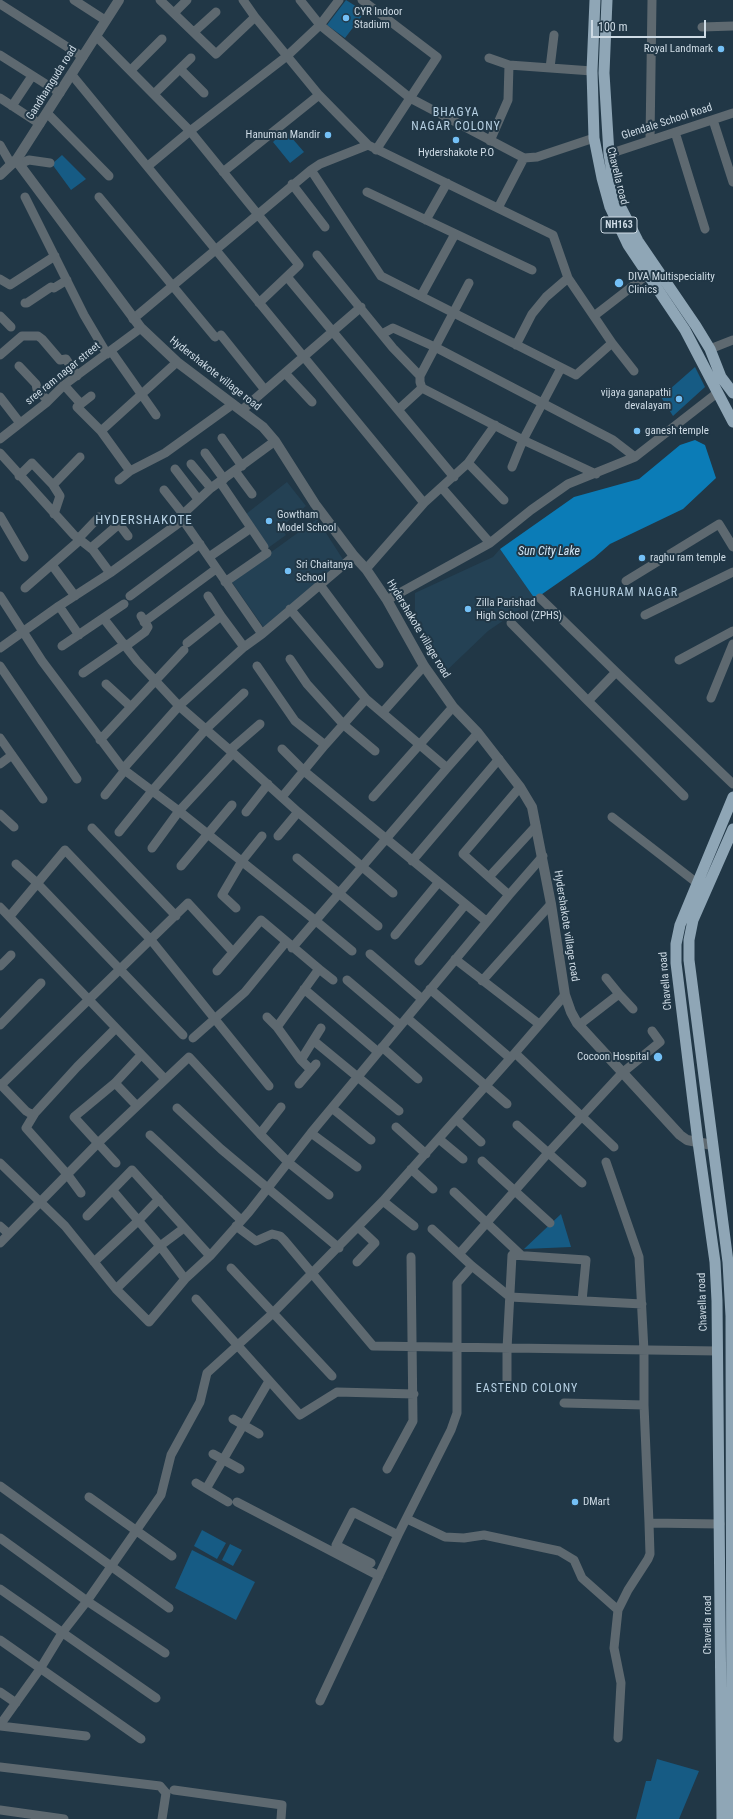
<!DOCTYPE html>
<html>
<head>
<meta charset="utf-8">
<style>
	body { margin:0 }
	#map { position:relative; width:733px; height:1819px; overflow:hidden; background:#213746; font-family:"Roboto Condensed",sans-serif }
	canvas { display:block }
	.scale { position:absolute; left:591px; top:20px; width:115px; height:18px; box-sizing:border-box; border:2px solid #cedbe5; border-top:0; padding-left:5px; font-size:12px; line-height:14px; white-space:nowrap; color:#cedbe5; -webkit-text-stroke:3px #213746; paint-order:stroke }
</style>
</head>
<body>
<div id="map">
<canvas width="733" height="1819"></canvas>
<div class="scale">100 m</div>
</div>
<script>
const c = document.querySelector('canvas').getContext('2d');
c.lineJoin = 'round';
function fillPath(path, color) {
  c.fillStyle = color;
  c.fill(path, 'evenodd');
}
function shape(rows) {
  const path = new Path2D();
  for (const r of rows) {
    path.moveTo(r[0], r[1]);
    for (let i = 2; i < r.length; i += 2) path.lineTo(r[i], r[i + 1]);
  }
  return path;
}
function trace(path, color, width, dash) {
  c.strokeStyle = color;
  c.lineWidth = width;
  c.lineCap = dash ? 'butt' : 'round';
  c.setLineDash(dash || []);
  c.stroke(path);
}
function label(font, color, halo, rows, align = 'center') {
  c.font = font + ' "Roboto Condensed",sans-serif';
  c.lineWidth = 4;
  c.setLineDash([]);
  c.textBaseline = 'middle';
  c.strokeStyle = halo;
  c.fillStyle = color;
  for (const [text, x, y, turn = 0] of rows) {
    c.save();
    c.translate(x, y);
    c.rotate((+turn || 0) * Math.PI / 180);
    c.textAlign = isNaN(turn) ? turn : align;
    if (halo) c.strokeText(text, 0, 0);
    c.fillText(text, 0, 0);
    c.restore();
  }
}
fillPath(shape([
	[287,482,306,506,281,527,286,535,268,548,246,514],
	[317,519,344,561,264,628,231,581],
	[500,549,535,599,488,631,441,676,426,650,418,631,415,616,415,593,493,557]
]), '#244154');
fillPath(shape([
	[346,0,365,12,345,38,327,25],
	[285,130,304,152,290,163,273,142],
	[62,155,86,179,71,190,52,164],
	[695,367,705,387,673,416,661,397],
	[561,1214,571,1247,524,1249],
	[202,1530,226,1543,217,1559,194,1546],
	[230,1544,242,1550,233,1566,222,1560],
	[192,1550,255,1582,236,1620,175,1588],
	[657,1759,699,1771,679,1819,636,1819,646,1781,651,1781]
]), '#165b84');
fillPath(shape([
	[695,440,705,445,716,478,683,509,610,544,594,558,535,599,500,549,574,497,639,479,680,445]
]), '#0b7cb7');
trace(shape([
	[74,0,105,20],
	[160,0,216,54,255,17],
	[243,0,255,17,319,95,368,145,553,235,568,278,612,343,634,371],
	[300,0,320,25,410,98,524,158,537,157,594,138],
	[362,0,437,57,376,150],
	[0,4,83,57],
	[174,13,187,0],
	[702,27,733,26],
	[194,32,216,12],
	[96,36,190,131,299,265,259,303],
	[0,55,60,93],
	[489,58,509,65,592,71],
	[550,68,554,35],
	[180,69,204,93],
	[131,70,162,39],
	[72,75,424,503],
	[154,94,191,58],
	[0,98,40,124],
	[12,106,32,76],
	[47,113,109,176],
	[713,120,733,182],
	[675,132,705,229],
	[650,140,652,0],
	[490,141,508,100,509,65],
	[0,145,11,164],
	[609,154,733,113],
	[19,164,29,160,50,163],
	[148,166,190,131,287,56,320,25,339,0],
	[311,170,381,276,576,375,612,343],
	[223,172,319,95],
	[292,184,325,227],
	[367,192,532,270],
	[25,197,84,315,107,354],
	[99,197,215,337],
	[498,208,524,158],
	[426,220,447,183],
	[317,255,393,348,420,376],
	[288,278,454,477],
	[0,279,10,285,55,256],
	[469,283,420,376,420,382,422,388,523,440,596,474],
	[421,296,455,234],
	[25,303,27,303,51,287,54,288,67,280],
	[0,316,11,327],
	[594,316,647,275],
	[133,319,311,170,320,164,368,145],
	[382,334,393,328,435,347,613,440,635,457],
	[221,335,265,390],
	[516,345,532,314,546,297,568,278],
	[710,349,733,340],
	[111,351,156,415],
	[0,355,22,336,38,336,42,339,60,360,66,359,77,376],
	[19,366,36,384,37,389,48,401],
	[285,373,312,402],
	[64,385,81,404],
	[91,396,77,407,101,431,130,471,165,453,233,404],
	[0,397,20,423],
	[399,409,422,388],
	[242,410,361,307],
	[101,431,177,362],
	[222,438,242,466],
	[0,439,46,403,64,385,141,328],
	[0,453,74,535,93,550,110,573],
	[205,453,224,479],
	[468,463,504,500],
	[191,464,211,488],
	[512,467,523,440,561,368],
	[175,469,198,499],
	[235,471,252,494],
	[19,476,32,463,53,485,80,457],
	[119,480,130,471],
	[220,482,264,547],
	[53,485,60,496,54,514],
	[442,488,490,543],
	[164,490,183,514,183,520,262,634],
	[183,514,211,488,275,441],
	[0,516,24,557],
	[78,539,99,517],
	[91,548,119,524,128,536],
	[209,557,251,528],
	[52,565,75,596],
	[366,569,424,503,468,463,495,425],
	[626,581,719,524,733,547],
	[225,582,267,553],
	[320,585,379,664],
	[25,588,80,540],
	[0,596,42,661,123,769,179,811,316,921,352,951],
	[130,596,200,544],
	[540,598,616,672,733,784],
	[387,600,490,543,531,510,568,484,635,457,717,393],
	[59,606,79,635],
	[290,609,366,699,447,768,292,948],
	[645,615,733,572],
	[221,616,244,647],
	[104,619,137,661,179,706,233,753,298,812,393,893],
	[144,622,216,569],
	[511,623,588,701,616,672],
	[187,643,221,616,208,596],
	[62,646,124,604],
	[126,646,145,632,148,627,141,616],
	[0,648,59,606,110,573,183,520],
	[290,659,307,684,344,725,375,751],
	[679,660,733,631],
	[0,666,77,779],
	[257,666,295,721,325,745],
	[83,673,125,644],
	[106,684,131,707],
	[711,698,733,644],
	[588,701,684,796],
	[383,712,424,666],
	[0,738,43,799],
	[100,740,184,650],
	[282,749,304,771,486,921],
	[230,750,260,724],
	[0,764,12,755],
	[447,768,478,733],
	[123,769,179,706,244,647,262,634,354,556],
	[105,795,125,770],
	[282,797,325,745,366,699],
	[373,797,453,707],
	[246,812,268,784],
	[0,814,14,827],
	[612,817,697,883],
	[92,828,176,916],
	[119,832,152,791,206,729,244,693],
	[278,836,298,812],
	[152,848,179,811,233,753],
	[297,858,378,926],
	[412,861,499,759],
	[16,864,37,883,183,1035],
	[181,866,232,805],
	[489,877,536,826],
	[509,895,463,854,520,787],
	[0,907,165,1079],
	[236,908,222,895,242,861,262,836],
	[10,916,65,850,151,940,269,1086],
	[395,935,438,883],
	[370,954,422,999],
	[455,959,539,1024],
	[419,961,465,905],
	[0,966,11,955],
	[319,969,333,980],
	[217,971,261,920,319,969,277,1027],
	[347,980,400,1025],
	[482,981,551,904],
	[304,989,378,1052],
	[430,989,510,1058],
	[619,994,633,1009],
	[267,1017,277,1027,301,1060,311,1070],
	[407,1018,507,1104],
	[0,1025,41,983],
	[579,1025,619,994,606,978],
	[193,1038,245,992,286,942],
	[314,1041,399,1111],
	[382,1047,418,1079],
	[515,1053,614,1147],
	[301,1060,321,1028],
	[115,1083,136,1105],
	[0,1084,26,1111,31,1114,35,1113,77,1067,116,1028],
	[299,1084,316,1064],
	[0,1086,188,903,233,952],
	[177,1108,221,1149,339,1248],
	[332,1108,371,1140],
	[35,1113,26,1128,67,1174,81,1193],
	[456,1119,481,1142],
	[517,1125,582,1183],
	[396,1127,426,1154],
	[311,1133,357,1167],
	[260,1134,281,1107],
	[150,1135,241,1220],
	[439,1139,463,1159],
	[482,1161,550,1223],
	[606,1162,639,1257,644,1351,644,1405,649,1523,720,1524],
	[0,1163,65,1226,116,1289,149,1322,185,1279,210,1256,249,1212,311,1133,509,895,543,856],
	[116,1163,74,1117,115,1083,141,1055],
	[411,1169,433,1189],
	[113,1191,160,1246,185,1279],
	[454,1192,521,1255],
	[383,1201,414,1226],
	[87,1216,132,1170,210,1256],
	[0,1226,9,1234],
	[236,1226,256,1241,272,1234,280,1236,284,1240,373,1346,718,1351],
	[432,1229,472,1266,510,1297,642,1304],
	[0,1243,98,1143,189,1057,260,1134,289,1163,329,1195],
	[460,1253,548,1153,622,1073,660,1042,652,1031],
	[94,1262,138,1221,159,1199],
	[357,1262,375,1243,358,1227],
	[231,1268,332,1376],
	[116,1289,160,1246,184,1228],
	[196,1299,300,1415,337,1392,414,1394],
	[507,1383,507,1349,512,1255,586,1260,582,1301],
	[564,1403,644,1405],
	[233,1419,259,1434],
	[213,1454,240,1469],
	[387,1469,413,1421,411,1257],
	[196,1483,206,1489],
	[0,1486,169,1608],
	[89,1497,172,1556],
	[228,1502,206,1489,269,1381],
	[237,1502,379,1576],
	[407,1519,445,1537,464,1538,484,1535,559,1551,574,1560,582,1578,618,1610],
	[0,1538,87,1601,165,1653],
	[371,1563,336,1545,353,1512,398,1535],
	[0,1589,156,1698],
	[0,1640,141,1739],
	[0,1692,16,1703],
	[320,1701,398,1535,451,1430,457,1413,457,1283,472,1266],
	[0,1725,40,1669,62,1633,87,1601,161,1495,171,1455,200,1402,207,1373,272,1314,383,1201,515,1053,565,995],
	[0,1726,86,1736],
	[618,1738,621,1683,614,1648,618,1610,628,1590,648,1559,650,1554,649,1523],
	[0,1767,160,1786,166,1793,162,1819],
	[174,1790,282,1805,281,1819],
	[0,1810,64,1819]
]), '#5e6970', 9);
trace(shape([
	[17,159,19,164,141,328,177,362,263,427,275,441,315,504,354,556,366,569,387,600,424,666,453,707,478,733,520,787,532,807,551,904,565,995,571,1012,577,1023,680,1135,687,1140,712,1145],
	[0,175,17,159,119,0]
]), '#5e6970', 10);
trace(shape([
	[595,0,592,71,594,138,602,178,610,207,628,245,685,330,733,422],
	[607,0,604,73,609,154,616,198,638,241,696,326,710,349,721,377,733,393],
	[722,1819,717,1301,715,1262,698,1142,676,963,676,944,680,925,733,797],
	[732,1819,731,1316,728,1262,689,960,689,940,693,920,733,829]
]), '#8fa6b6', 11);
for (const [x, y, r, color] of [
	[346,18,4,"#74c0f6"],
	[721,49,4,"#74c0f6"],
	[328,135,4,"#74c0f6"],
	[456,140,4,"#74c0f6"],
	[619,283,5,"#74c0f6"],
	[679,399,4,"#74c0f6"],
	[637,431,4,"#74c0f6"],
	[269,521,4,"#74c0f6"],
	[642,558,4,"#74c0f6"],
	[288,571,4,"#74c0f6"],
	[468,609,4,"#74c0f6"],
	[658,1057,5,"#74c0f6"],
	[575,1502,4,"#74c0f6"]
]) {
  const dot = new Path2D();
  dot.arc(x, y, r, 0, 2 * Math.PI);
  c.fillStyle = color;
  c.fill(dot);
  trace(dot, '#213746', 1.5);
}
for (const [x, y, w] of [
	[619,225,36]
]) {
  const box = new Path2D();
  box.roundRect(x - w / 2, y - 8, w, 16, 3);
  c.fillStyle = '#213746';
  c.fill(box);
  trace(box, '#cedbe5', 1);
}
label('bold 10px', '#cedbe5', null, [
	["NH163",619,225]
]);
label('11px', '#cedbe5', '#213746', [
	["CYR Indoor",354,12],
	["Stadium",354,25],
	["Royal Landmark",713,49,"right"],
	["Hanuman Mandir",320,135,"right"],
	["Hydershakote P.O",456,153,"center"],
	["DIVA Multispeciality",628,277],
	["Clinics",628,290],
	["vijaya ganapathi",671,393,"right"],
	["devalayam",671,406,"right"],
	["ganesh temple",645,431],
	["Gowtham",277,515],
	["Model School",277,528],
	["raghu ram temple",650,558],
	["Sri Chaitanya",296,565],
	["School",296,578],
	["Zilla Parishad",476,603],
	["High School (ZPHS)",476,616],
	["Cocoon Hospital",649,1057,"right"],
	["DMart",583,1502]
], 'left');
label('11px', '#cedbe5', '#213746', [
	["Gandhamguda road",52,83,-58],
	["Glendale School Road",667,122,-18],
	["Chavella road",617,176,76],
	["sree ram nagar street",63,374,-39],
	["Hydershakote village road",215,374,38],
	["Hydershakote village road",418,629,59],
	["Hydershakote village road",566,926,81],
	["Chavella road",666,981,-95],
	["Chavella road",703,1302,-92],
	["Chavella road",708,1625,-90]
]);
c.letterSpacing = '1px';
label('12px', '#b7d1e4', '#213746', [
	["BHAGYA",456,113],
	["NAGAR COLONY",456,127],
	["RAGHURAM NAGAR",624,593],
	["EASTEND COLONY",527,1389]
]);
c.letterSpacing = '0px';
label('italic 12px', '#d1e6f6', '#213746', [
	["Sun City Lake",549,552]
]);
c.letterSpacing = '1px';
label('13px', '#b7d1e4', '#213746', [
	["HYDERSHAKOTE",144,521]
]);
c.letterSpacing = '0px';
</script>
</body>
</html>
